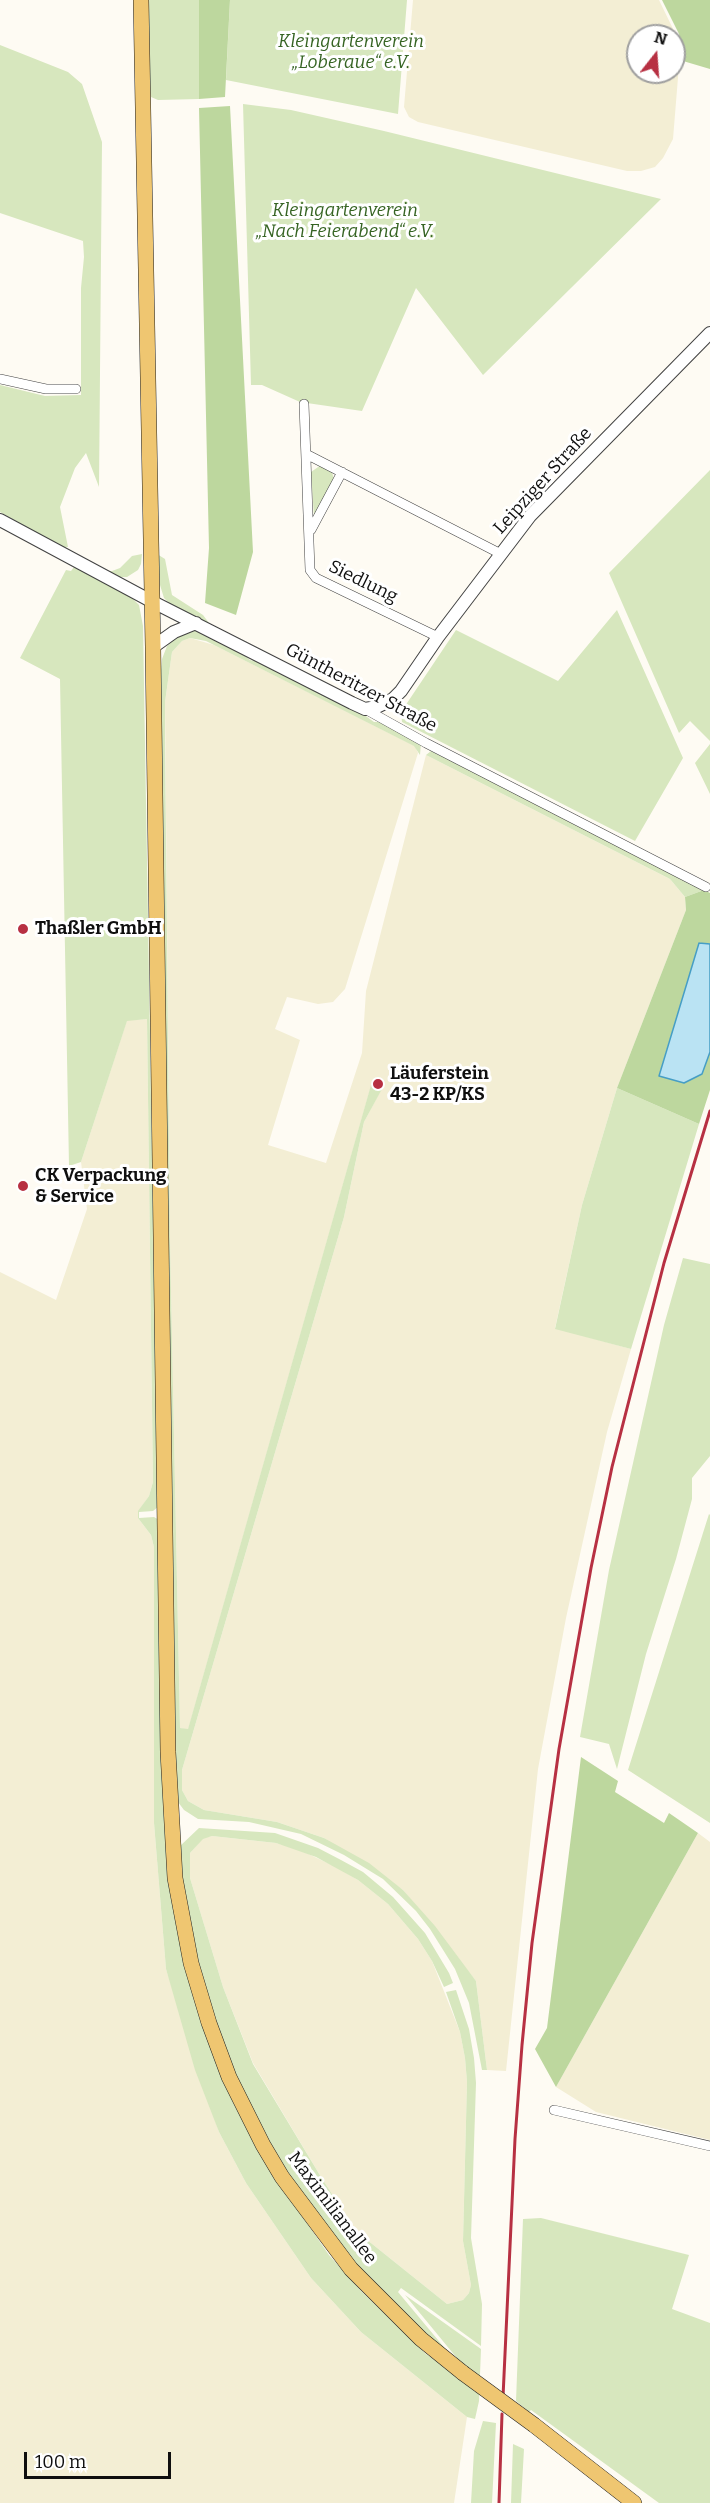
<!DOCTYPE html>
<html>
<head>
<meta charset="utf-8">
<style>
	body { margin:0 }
	#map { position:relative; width:710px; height:2503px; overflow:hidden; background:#fefbf3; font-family:Bitter,serif }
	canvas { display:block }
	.north { position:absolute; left:626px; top:24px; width:60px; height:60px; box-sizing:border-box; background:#fff; border:2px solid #9f9f9f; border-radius:50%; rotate:17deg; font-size:16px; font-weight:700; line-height:24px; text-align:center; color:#0f0f0f }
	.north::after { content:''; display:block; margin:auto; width:21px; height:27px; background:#b73042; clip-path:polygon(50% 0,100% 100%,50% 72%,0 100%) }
	.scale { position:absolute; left:24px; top:2452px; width:147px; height:27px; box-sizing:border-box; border:3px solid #0f0f0f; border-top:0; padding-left:8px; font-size:18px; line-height:21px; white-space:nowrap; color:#0f0f0f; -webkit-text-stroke:4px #fff; paint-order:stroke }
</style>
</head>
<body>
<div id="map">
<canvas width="710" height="2503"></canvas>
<div class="north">N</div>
<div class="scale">100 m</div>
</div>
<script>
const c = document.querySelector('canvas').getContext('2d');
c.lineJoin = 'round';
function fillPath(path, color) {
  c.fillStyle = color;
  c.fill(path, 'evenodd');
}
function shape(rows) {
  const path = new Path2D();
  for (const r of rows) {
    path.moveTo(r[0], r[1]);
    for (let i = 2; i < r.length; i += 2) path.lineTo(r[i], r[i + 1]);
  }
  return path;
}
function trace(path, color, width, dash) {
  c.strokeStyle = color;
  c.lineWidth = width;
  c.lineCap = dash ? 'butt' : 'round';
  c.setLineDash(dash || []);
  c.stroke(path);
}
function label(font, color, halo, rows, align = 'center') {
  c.font = font + ' Bitter,serif';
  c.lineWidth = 6;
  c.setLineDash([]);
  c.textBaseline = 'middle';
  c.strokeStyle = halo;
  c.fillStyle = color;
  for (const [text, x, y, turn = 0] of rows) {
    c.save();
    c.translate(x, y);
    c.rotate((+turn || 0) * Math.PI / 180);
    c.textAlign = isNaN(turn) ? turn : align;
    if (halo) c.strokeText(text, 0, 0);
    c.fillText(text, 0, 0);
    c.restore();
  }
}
fillPath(shape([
	[413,0,659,0,676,35,680,53,673,139,663,158,655,167,641,171,627,171,418,122,409,117,404,107],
	[638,36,674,36,674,72,638,72],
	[190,638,214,645,415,746,418,753,345,989,333,1002,318,1004,287,997,275,1029,300,1040,268,1145,326,1163,362,1053,366,991,426,755,670,879,685,897,686,910,617,1088,582,1205,555,1328,631,1349,607,1432,566,1618,538,1769,506,2071,487,2070,476,1981,403,1890,324,1838,277,1822,204,1810,188,1801,182,1790,182,1770,344,1217,364,1122,381,1090,371,1086,188,1730,180,1728,170,1242,165,702,172,652,182,641],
	[147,1019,153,1482,149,1496,138,1512,138,1518,151,1535,154,1547,154,1823,166,1969,219,2132,246,2183,311,2278,361,2332,467,2417,454,2503,0,2503,0,1272,56,1300,87,1209,81,1162,127,1020],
	[698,1833,710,1842,710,2140,596,2112,556,2087],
	[212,1836,276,1843,298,1849,336,1867,358,1880,388,1904,418,1939,432,1961,460,2032,465,2058,467,2082,463,2241,471,2285,469,2293,463,2300,447,2304,356,2231,321,2177,253,2063,223,1987,190,1878,190,1853,203,1838]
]), '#f3eed4');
fillPath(shape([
	[147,0,199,0,199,99,158,100,151,97,149,90],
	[230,0,407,0,398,114,226,80],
	[0,45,68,72,82,84,102,142,99,487,86,453,75,468,60,507,68,547,65,547,89,561,106,571,112,571,120,568,132,556,142,554,141,564,138,570,127,577,118,577,106,572,0,512,0,385,45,396,81,395,81,288,84,257,83,241,0,213],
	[243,104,291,110,384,131,661,199,483,375,416,288,362,411,300,402,262,385,251,385],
	[321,465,331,469,334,479,314,517,311,472],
	[710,470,710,741,690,721,679,733,609,573],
	[157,554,165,559,172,595,203,615,209,623,227,634,170,604,164,598,160,585],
	[74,567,131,597,139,605,143,626,158,1507,153,1511,139,1512,139,1518,154,1517,159,1520,166,1850,233,2102,256,2146,277,2180,329,2255,362,2292,426,2354,462,2378,464,2364,461,2363,405,2295,481,2349,479,2401,475,2419,467,2417,361,2332,311,2278,246,2183,219,2132,195,2070,166,1969,154,1823,154,1547,151,1535,138,1518,138,1511,149,1496,153,1482,147,1019,127,1021,81,1162,69,1166,60,679,20,658,66,570,71,571],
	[617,610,683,758,635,841,402,722,401,712,456,630,558,681],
	[193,630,239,651,250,660,264,663,363,714,374,722,380,722,421,743,420,755,414,746,206,641,190,638,182,641,172,652,165,702,165,736,170,1242,180,1728,188,1729,371,1085,382,1089,364,1122,344,1217,182,1770,182,1790,188,1801,204,1810,277,1822,324,1838,369,1863,403,1890,435,1926,476,1981,487,2070,482,2070,469,2003,455,1969,430,1929,416,1911,383,1879,344,1855,301,1834,249,1822,198,1819,184,1810,175,1798,158,702,162,659,167,646,177,636],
	[710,744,710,794,695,763],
	[431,751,683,878,704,890,685,897,670,879,426,755],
	[617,1088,699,1124,631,1349,555,1329,582,1205],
	[683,1258,710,1264,710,1456,692,1478,692,1499,676,1559,646,1654,617,1769,609,1744,580,1737,609,1570,664,1325],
	[709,1514,710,1515,710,1823,628,1770],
	[199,1828,275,1833,318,1848,341,1860,363,1872,393,1897,425,1933,449,1973,453,1983,444,1987,432,1961,418,1939,388,1904,358,1880,316,1857,276,1843,212,1836,203,1839,190,1853,190,1878,223,1987,253,2064,321,2177,356,2231,447,2304,463,2300,469,2293,471,2285,463,2241,467,2082,465,2058,460,2032,446,1992,456,1990,469,2029,474,2058,476,2083,471,2238,482,2304,481,2346,401,2288,398,2292,453,2358,371,2285,286,2174,223,2049,188,1927,179,1847],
	[541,2218,689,2255,672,2309,710,2323,710,2503,659,2503,531,2410,529,2412,516,2401,523,2219],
	[483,2421,496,2423,492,2503,471,2503,474,2451],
	[513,2444,524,2449,521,2503,511,2503]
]), '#d7e7be');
fillPath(shape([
	[199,0,230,0,225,97,199,99],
	[662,0,710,0,710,69,683,61,679,34],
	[230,106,253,552,236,615,205,603,209,548,199,108],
	[704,890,710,893,710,944,699,943,659,1075,684,1083,702,1074,710,1052,710,1090,699,1124,617,1088,686,910,685,897],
	[581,1757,618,1781,615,1792,664,1823,669,1813,698,1833,556,2087,535,2049,547,2028]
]), '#bdd79e');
const water = shape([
	[699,943,710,944,710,1052,702,1074,684,1083,659,1076,699,943]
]);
fillPath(water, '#bae3f3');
trace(water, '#469ec5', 1.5);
const minor = shape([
	[0,379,46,389,76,389],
	[304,404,310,570,316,578,438,637],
	[306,454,501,554],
	[311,530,342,472],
	[365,709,426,743,706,887],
	[554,2110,710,2146]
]);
const tertiary = shape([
	[0,520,151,601,352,703,365,709,377,707,393,699,401,691,438,637,530,516,710,333],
	[153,647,174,632,196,623]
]);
const primary = shape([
	[141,0,153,647,168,1752,175,1878,191,1963,209,2023,229,2077,263,2145,282,2177,351,2269,421,2339,463,2373],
	[534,2425,634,2503]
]);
trace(minor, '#424242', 10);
trace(tertiary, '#424242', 14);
trace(primary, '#202020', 16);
trace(minor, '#fff', 9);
trace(tertiary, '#fff', 12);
trace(primary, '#efc671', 15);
trace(shape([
	[503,2397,515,2139,522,2045,532,1943,559,1749,591,1568,612,1467,664,1263,710,1111],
	[499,2503,502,2414]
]), '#b73042', 3);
const primaryBridge = shape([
	[463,2373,534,2425]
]);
trace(primaryBridge, '#202020', 16, []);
trace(primaryBridge, '#efc671', 15);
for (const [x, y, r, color] of [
	[23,929,6,"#b73042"],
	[378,1084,6,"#b73042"],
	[23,1186,6,"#b73042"]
]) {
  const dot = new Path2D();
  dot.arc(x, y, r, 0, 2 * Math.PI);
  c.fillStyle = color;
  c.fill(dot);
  trace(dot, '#fff', 2);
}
label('italic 18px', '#366423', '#fff', [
	["Kleingartenverein",351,42],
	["„Loberaue“ e.V.",351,63],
	["Kleingartenverein",345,211],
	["„Nach Feierabend“ e.V.",345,232]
]);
label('18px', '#0f0f0f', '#fff', [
	["Leipziger Straße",543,481,-48],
	["Siedlung",363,582,26],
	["Güntheritzer Straße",361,688,28],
	["Maximilianallee",332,2208,53]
]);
label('bold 18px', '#0f0f0f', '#fff', [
	["Thaßler GmbH",35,929],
	["Läuferstein",390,1074],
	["43-2 KP/KS",390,1095],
	["CK Verpackung",35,1176],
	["& Service",35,1197]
], 'left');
</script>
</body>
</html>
